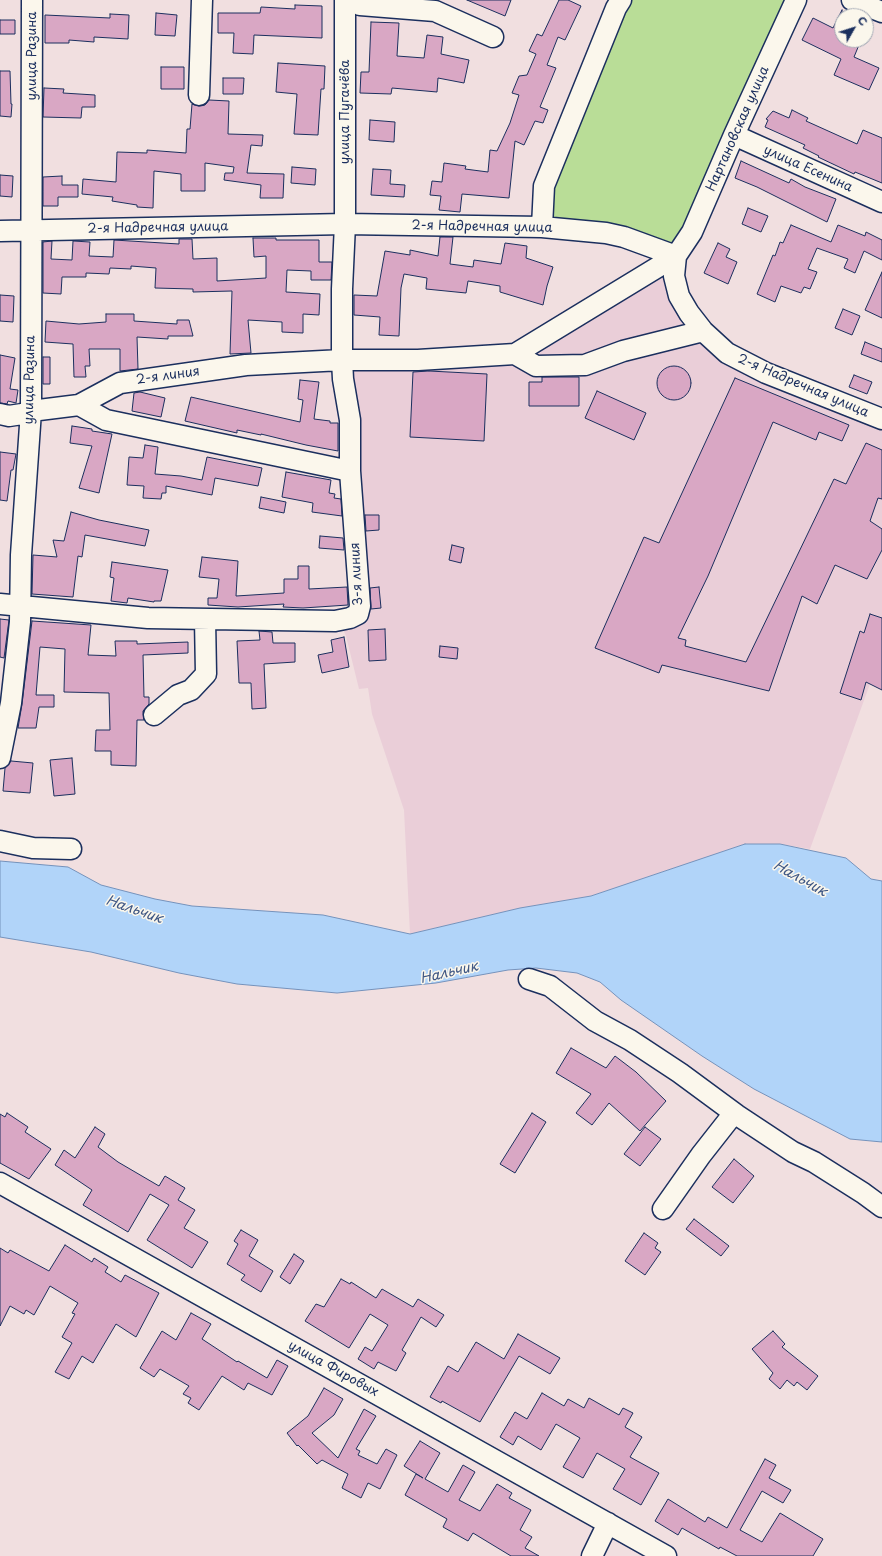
<!DOCTYPE html>
<html>
<head>
<meta charset="utf-8">
<style>
	body { margin:0 }
	#map { position:relative; width:882px; height:1556px; overflow:hidden; background:#f1dfe0; font-family:"Playpen Sans",sans-serif }
	canvas { display:block }
	.north { position:absolute; left:834px; top:8px; width:40px; height:40px; box-sizing:border-box; background:#fbf7ec; border:1px solid #a1a7b3; border-radius:50%; rotate:51deg; font-size:11px; font-weight:700; line-height:16px; text-align:center; color:#1b2f5e }
	.north::after { content:''; display:block; margin:auto; width:14px; height:18px; background:#1b2f5e; clip-path:polygon(50% 0,100% 100%,50% 72%,0 100%) }
</style>
</head>
<body>
<div id="map">
<canvas width="882" height="1556"></canvas>
<div class="north">С</div>
</div>
<script>
const c = document.querySelector('canvas').getContext('2d');
c.lineJoin = 'round';
function fillPath(path, color) {
  c.fillStyle = color;
  c.fill(path, 'evenodd');
}
function shape(rows) {
  const path = new Path2D();
  for (const r of rows) {
    if (r.length === 3) {
      path.moveTo(r[0] + r[2], r[1]);
      path.arc(r[0], r[1], r[2], 0, 2 * Math.PI);
      continue;
    }
    path.moveTo(r[0], r[1]);
    for (let i = 2; i < r.length; i += 2) path.lineTo(r[i], r[i + 1]);
  }
  return path;
}
function trace(path, color, width, dash) {
  c.strokeStyle = color;
  c.lineWidth = width;
  c.lineCap = dash ? 'butt' : 'round';
  c.setLineDash(dash || []);
  c.stroke(path);
}
function label(font, color, halo, rows, align = 'center') {
  c.font = font + ' "Playpen Sans",sans-serif';
  c.lineWidth = 3;
  c.setLineDash([]);
  c.textBaseline = 'middle';
  c.strokeStyle = halo;
  c.fillStyle = color;
  for (const [text, x, y, turn = 0] of rows) {
    c.save();
    c.translate(x, y);
    c.rotate((+turn || 0) * Math.PI / 180);
    c.textAlign = isNaN(turn) ? turn : align;
    if (halo) c.strokeText(text, 0, 0);
    c.fillText(text, 0, 0);
    c.restore();
  }
}
fillPath(shape([
	[676,256,674,276,703,331,882,419,882,660,871,681,810,849,780,844,745,844,591,896,520,908,410,934,404,810,372,714,368,688,359,689,346,636,339,620,358,614,342,360,515,354]
]), '#eaced8');
fillPath(shape([
	[621,0,796,0,676,256,542,227,543,198]
]), '#b9dd97');
const water = shape([
	[745,844,780,844,846,858,871,879,882,881,882,1142,850,1139,754,1089,702,1056,621,1000,600,982,577,973,536,968,508,970,436,983,337,993,237,984,179,973,91,952,0,937,0,861,68,867,101,885,155,899,192,906,323,915,410,934,520,908,591,896,745,844]
]);
fillPath(water, '#b1d4f9');
trace(water, '#7592bb', 1);
const building = shape([
	[467,0,511,0,505,16,467,0],
	[559,0,568,0,581,6,565,40,558,37,547,65,556,68,540,107,548,110,543,123,535,121,524,145,515,141,509,198,462,194,460,212,439,210,441,196,430,195,432,181,442,182,444,163,466,166,465,169,488,172,490,150,497,151,510,123,519,95,512,93,519,76,527,75,536,54,529,51,537,34,542,36,559,0],
	[295,5,322,6,322,38,254,35,253,54,233,53,234,33,218,33,218,13,260,13,261,7,295,9,295,5],
	[842,10,842,40,861,40,854,57,879,68,869,90,834,75,841,59,802,40,813,18,833,28,842,10],
	[156,13,177,15,175,36,155,35,156,13],
	[110,14,129,15,128,39,94,37,94,42,69,40,69,43,45,43,45,15,110,18,110,14],
	[0,20,15,20,15,34,0,34,0,20],
	[371,22,399,23,397,56,424,58,427,35,443,37,441,54,469,60,464,83,438,78,437,92,392,88,391,94,360,93,361,72,369,72,371,22],
	[278,63,325,66,324,89,321,89,318,135,294,134,297,94,276,92,278,63],
	[161,67,184,67,184,89,161,89,161,67],
	[0,71,10,71,11,104,12,104,11,117,0,116,0,71],
	[223,78,244,78,243,94,223,94,223,78],
	[44,88,64,89,63,93,95,95,95,107,82,107,81,118,43,117,44,88],
	[209,100,229,101,228,134,263,135,262,146,251,145,247,173,284,174,283,198,260,198,261,185,224,180,225,173,233,173,234,167,205,163,205,191,181,191,181,174,154,171,153,208,137,207,137,205,112,201,113,197,82,194,83,179,116,182,117,152,147,153,147,150,186,153,187,129,190,129,192,104,199,106,205,105,209,100],
	[792,110,808,118,806,121,857,144,863,130,882,138,882,183,855,172,854,174,818,157,819,156,803,148,805,145,765,127,768,120,766,119,773,111,789,118,792,110],
	[370,120,395,122,394,142,369,140,370,120],
	[741,161,789,183,791,179,805,187,836,199,827,222,757,187,735,178,741,161],
	[292,167,316,169,315,185,291,183,292,167],
	[373,169,391,170,390,184,405,185,404,197,371,195,373,169],
	[0,175,13,176,12,197,0,196,0,175],
	[62,176,62,185,78,185,78,197,58,197,58,206,43,206,43,177,62,176],
	[748,208,768,216,761,232,742,224,748,208],
	[791,225,831,242,838,225,865,236,866,232,882,240,882,260,864,251,855,273,844,268,848,259,817,248,808,269,817,272,810,289,804,287,801,293,781,286,775,302,757,294,773,255,775,256,780,242,783,243,791,225],
	[440,237,453,237,450,264,473,267,474,260,501,264,505,243,527,246,526,258,553,267,547,286,543,305,500,292,500,286,468,281,466,293,426,289,427,278,404,274,401,288,399,336,379,335,380,317,354,315,354,295,377,296,385,251,410,255,410,250,438,256,440,237],
	[253,238,276,238,276,240,319,240,319,262,332,262,331,280,311,280,311,271,287,270,286,292,320,294,319,315,303,314,303,333,282,332,282,322,248,320,251,353,230,354,232,291,193,292,193,289,155,288,156,268,131,266,131,269,110,268,109,274,86,273,86,277,62,277,61,294,43,293,43,242,52,241,51,259,72,260,73,241,90,242,89,256,113,257,114,240,179,244,179,239,192,239,193,259,217,258,217,281,266,278,266,256,254,257,253,238],
	[718,243,730,249,726,257,737,262,728,284,704,273,718,243],
	[882,272,882,318,865,310,882,272],
	[0,295,14,296,13,322,0,321,0,295],
	[843,309,860,316,852,335,835,328,843,309],
	[106,314,134,314,134,321,177,324,177,320,189,320,193,336,168,336,168,339,137,337,138,369,120,371,120,349,89,349,90,366,85,366,86,377,74,377,73,344,45,342,46,321,79,324,106,322,106,314],
	[865,342,882,349,882,362,861,354,865,342],
	[0,355,15,358,10,389,18,390,16,403,8,401,7,404,0,403,0,355],
	[43,357,50,357,50,384,43,384,43,357],
	[674,383,17],
	[429,371,487,374,484,441,410,437,413,372,429,371],
	[854,375,872,382,867,394,849,387,854,375],
	[542,377,579,377,579,406,529,406,529,382,542,382,542,377],
	[735,378,849,425,842,441,819,432,816,440,773,422,708,576,678,638,686,640,685,646,746,662,834,479,846,484,866,443,882,450,882,499,878,498,870,521,882,529,882,550,867,579,835,565,817,604,802,596,769,691,662,665,659,673,595,648,644,537,659,543,735,378],
	[300,380,319,382,314,419,330,421,330,423,338,423,338,451,306,445,261,434,261,435,237,430,237,433,185,421,191,397,300,422,303,400,298,399,300,380],
	[597,391,646,413,634,440,585,418,597,391],
	[140,392,165,398,161,417,132,411,134,393,140,392],
	[72,426,92,429,92,431,112,434,99,493,79,488,92,446,70,443,72,426],
	[145,445,158,447,155,474,181,476,202,480,207,457,262,468,258,486,215,478,212,495,166,486,166,493,162,493,161,499,143,498,144,486,127,485,129,457,143,458,145,445],
	[0,452,16,454,13,470,11,470,7,501,0,500,0,452],
	[286,472,331,480,329,493,335,494,334,498,341,499,342,516,312,512,313,503,282,497,286,472],
	[261,497,286,502,284,513,259,508,261,497],
	[71,512,99,520,149,530,145,546,85,535,82,557,78,556,73,597,32,594,33,555,57,557,53,540,64,541,71,512],
	[365,515,379,515,379,530,366,531,365,515],
	[320,536,343,538,344,550,319,548,320,536],
	[452,545,464,548,461,563,449,560,452,545],
	[202,557,238,561,236,596,284,593,284,579,298,579,298,566,309,566,309,589,347,587,348,605,303,608,283,607,284,604,238,607,208,605,208,598,217,598,219,579,199,577,202,557],
	[112,562,168,570,161,601,154,601,154,602,128,598,127,603,111,601,114,578,110,577,112,562],
	[379,587,381,608,371,609,370,588,379,587],
	[870,614,882,618,882,690,866,682,861,700,840,693,860,631,864,633,870,614],
	[0,619,9,620,4,658,0,657,0,619],
	[32,621,91,625,88,655,116,656,115,641,137,641,137,644,188,642,188,653,143,655,144,697,149,697,149,704,143,711,144,720,137,720,136,766,111,765,111,751,95,751,96,730,110,730,109,693,64,692,65,649,40,647,36,695,54,695,54,707,39,707,36,728,18,728,22,704,32,621],
	[385,629,386,660,369,661,368,630,385,629],
	[259,631,272,632,273,643,295,643,295,662,264,664,266,708,252,709,251,683,239,683,237,641,260,640,259,631],
	[344,637,349,667,322,673,318,655,333,652,331,640,344,637],
	[440,646,458,648,457,659,439,657,440,646],
	[72,758,75,794,54,796,50,760,72,758],
	[11,761,33,763,30,793,3,791,5,768,11,761],
	[571,1048,606,1068,615,1056,636,1072,666,1101,640,1131,609,1103,592,1125,576,1113,591,1094,556,1073,571,1048],
	[7,1113,28,1127,25,1132,51,1149,29,1179,0,1163,0,1114,5,1117,7,1113],
	[532,1113,546,1122,515,1173,500,1164,532,1113],
	[95,1127,105,1134,98,1147,118,1162,159,1186,165,1176,185,1188,178,1200,195,1210,184,1228,208,1242,192,1268,147,1240,169,1205,150,1194,128,1232,83,1205,92,1190,55,1165,64,1150,75,1158,95,1127],
	[645,1127,661,1139,640,1166,624,1154,645,1127],
	[734,1159,754,1176,733,1203,712,1187,734,1159],
	[694,1219,729,1246,721,1256,686,1229,694,1219],
	[241,1230,258,1240,249,1256,273,1271,261,1292,241,1280,245,1275,227,1264,238,1244,234,1241,241,1230],
	[644,1233,658,1243,655,1248,661,1252,645,1275,625,1261,644,1233],
	[65,1245,92,1262,94,1258,108,1267,105,1272,121,1282,125,1275,159,1293,136,1337,116,1324,93,1363,82,1356,69,1379,55,1372,72,1343,62,1337,75,1314,72,1313,78,1303,50,1286,34,1315,26,1310,24,1314,10,1306,0,1326,0,1248,8,1253,10,1250,49,1271,65,1245],
	[294,1254,304,1261,290,1284,280,1277,294,1254],
	[341,1279,350,1284,351,1282,376,1298,382,1289,413,1307,418,1299,444,1315,436,1327,421,1317,402,1350,406,1353,396,1371,378,1362,374,1369,358,1359,365,1347,372,1351,388,1325,370,1314,349,1348,305,1321,316,1304,324,1307,341,1279],
	[191,1313,211,1324,202,1339,237,1362,238,1361,267,1378,277,1360,288,1366,272,1395,248,1383,244,1390,222,1376,199,1410,188,1403,191,1398,183,1394,189,1386,160,1369,154,1377,140,1368,162,1331,176,1340,191,1313],
	[773,1331,785,1344,782,1347,818,1376,807,1390,797,1382,794,1386,787,1380,780,1389,769,1379,773,1373,752,1349,773,1331],
	[518,1334,560,1358,550,1374,519,1356,480,1422,442,1401,441,1403,430,1397,448,1366,458,1372,476,1342,504,1359,518,1334],
	[324,1388,343,1399,334,1415,312,1433,338,1458,364,1409,376,1416,356,1449,360,1451,358,1455,377,1464,386,1449,397,1455,380,1489,368,1483,361,1498,342,1488,348,1474,322,1460,317,1464,298,1445,297,1446,287,1433,308,1416,324,1388],
	[542,1393,564,1406,568,1399,584,1408,589,1398,619,1415,623,1408,633,1413,625,1427,642,1437,630,1457,659,1473,641,1505,613,1489,625,1469,597,1453,583,1478,563,1467,580,1438,556,1424,541,1450,518,1436,513,1445,500,1437,515,1412,527,1419,542,1393],
	[420,1441,440,1453,425,1479,448,1492,463,1465,475,1472,459,1500,480,1511,497,1484,512,1493,509,1498,531,1510,520,1530,532,1537,525,1548,539,1556,511,1556,473,1533,468,1541,443,1527,447,1519,405,1495,416,1474,423,1478,404,1466,420,1441],
	[765,1459,776,1465,769,1478,791,1490,783,1503,762,1491,740,1530,762,1542,780,1513,823,1539,813,1556,737,1556,720,1547,719,1549,682,1528,678,1535,655,1521,668,1499,705,1522,708,1517,727,1528,765,1459]
]);
fillPath(building, '#d9a7c4');
trace(building, '#1b2f5e', 1);
const minor = shape([
	[353,0,360,5,435,11,493,37],
	[852,0,882,12],
	[199,95,202,0],
	[734,135,882,202],
	[542,227,544,186,616,8,621,0],
	[0,231,345,224,542,227,606,233,624,237,676,256],
	[676,256,674,276,679,296,689,313,703,331,727,353,766,373,882,419],
	[515,354,536,366,585,365,623,351,703,331],
	[79,405,106,420,350,471],
	[0,414,9,416,22,414,31,411,79,405,120,383,246,365,342,360,418,360,515,354,676,256,692,232,734,135,796,0],
	[0,604,148,618,335,621,350,618,358,614,360,606,350,471,350,420,343,379,342,360,342,289,345,224,345,0],
	[154,715,178,695,191,690,206,674,205,619],
	[0,758,11,703,20,622,21,555,31,411,32,0],
	[0,841,33,848,71,849],
	[529,979,550,986,595,1021,630,1040,680,1073,737,1115,793,1152,814,1162,863,1193,882,1207],
	[0,1183,666,1556],
	[663,1209,701,1155,734,1113],
	[592,1556,608,1523]
]);
trace(minor, '#1b2f5e', 23);
trace(minor, '#fbf7ec', 20);
label('13px', '#1b2f5e', '#fbf7ec', [
	["улица Разина",32,56,-90],
	["улица Пугачёва",345,112,-90],
	["Нартановская улица",738,129,-66],
	["улица Есенина",808,169,24],
	["2-я Надречная улица",482,227,1],
	["2-я Надречная улица",158,228,-1],
	["2-я линия",168,376,-8],
	["улица Разина",30,380,-89],
	["2-я Надречная улица",803,386,23],
	["3-я линия",357,574,-93],
	["улица Фировых",333,1369,29]
]);
label('italic 14px', '#405885', '#fbf7ec', [
	["Нальчик",800,879,29],
	["Нальчик",134,910,19],
	["Нальчик",449,973,-13]
]);
</script>
</body>
</html>
